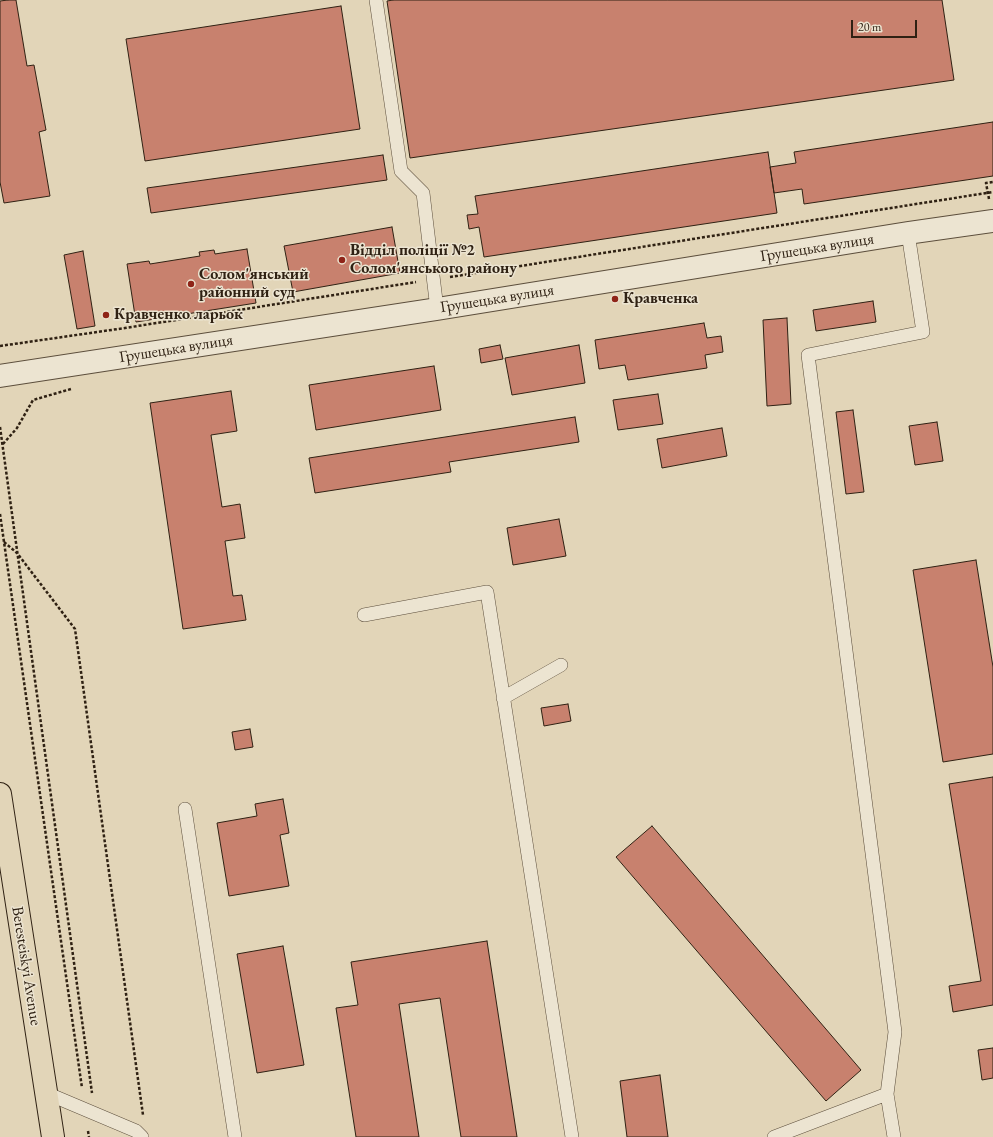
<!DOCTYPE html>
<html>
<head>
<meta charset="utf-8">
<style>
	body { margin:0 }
	#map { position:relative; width:993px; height:1137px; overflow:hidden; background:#e2d5b8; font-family:"EB Garamond",serif }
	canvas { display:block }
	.scale { position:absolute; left:851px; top:20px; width:66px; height:18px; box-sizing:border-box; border:2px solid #2f2113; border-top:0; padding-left:5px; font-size:12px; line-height:14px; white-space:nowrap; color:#2f2113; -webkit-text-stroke:3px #ece4d1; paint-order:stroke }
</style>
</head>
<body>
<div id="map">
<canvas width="993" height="1137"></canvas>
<div class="scale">20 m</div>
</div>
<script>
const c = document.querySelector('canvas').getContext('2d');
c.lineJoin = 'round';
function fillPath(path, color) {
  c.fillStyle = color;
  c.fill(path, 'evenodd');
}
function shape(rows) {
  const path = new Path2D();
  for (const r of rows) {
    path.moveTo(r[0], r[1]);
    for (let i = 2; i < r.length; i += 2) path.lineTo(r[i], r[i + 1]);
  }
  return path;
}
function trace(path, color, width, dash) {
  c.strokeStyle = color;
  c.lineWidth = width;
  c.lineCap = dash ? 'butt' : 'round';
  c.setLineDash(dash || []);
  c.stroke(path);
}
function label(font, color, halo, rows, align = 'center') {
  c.font = font + ' "EB Garamond",serif';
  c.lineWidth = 3;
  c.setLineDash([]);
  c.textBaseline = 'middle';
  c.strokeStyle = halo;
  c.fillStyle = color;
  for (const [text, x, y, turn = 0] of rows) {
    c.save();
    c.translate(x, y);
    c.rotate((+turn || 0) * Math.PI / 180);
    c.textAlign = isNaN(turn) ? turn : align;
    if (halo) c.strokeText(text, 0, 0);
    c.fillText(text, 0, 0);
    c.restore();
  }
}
const building = shape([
	[8,0,16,0,27,66,34,65,46,130,39,132,50,196,4,203,0,182,0,1,8,0],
	[393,0,942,0,954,80,410,158,387,1,393,0],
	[341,6,360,129,145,161,126,39,341,6],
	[993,122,993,176,804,204,802,189,774,193,770,167,796,163,794,152,993,122],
	[768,152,777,213,484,257,479,227,469,229,467,215,478,214,475,196,768,152],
	[383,155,387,180,151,213,147,188,383,155],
	[392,227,400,273,293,292,284,246,392,227],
	[247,249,256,303,136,322,127,264,149,261,150,264,200,256,199,252,214,250,215,254,247,249],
	[83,251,95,326,77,329,64,255,83,251],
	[873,301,876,322,816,331,813,310,873,301],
	[787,318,791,404,767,406,763,320,787,318],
	[704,323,707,338,721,336,723,352,705,355,707,368,628,380,625,365,599,369,595,340,704,323],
	[500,345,503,359,481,363,479,349,500,345],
	[579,345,585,383,512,395,505,358,579,345],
	[434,366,441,410,316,430,309,385,434,366],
	[231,391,237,431,211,435,222,507,240,504,245,538,225,541,233,596,242,595,246,620,183,629,150,403,231,391],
	[658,394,663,424,618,430,613,400,658,394],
	[853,410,864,492,846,494,836,412,853,410],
	[575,417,579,442,449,462,451,472,315,493,309,458,575,417],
	[937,422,943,461,915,465,909,426,937,422],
	[722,428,727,456,662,468,657,439,722,428],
	[559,519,566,556,513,565,507,528,559,519],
	[976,560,993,667,993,754,943,762,913,570,976,560],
	[568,704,571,721,544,726,541,708,568,704],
	[250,729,253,747,235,750,232,732,250,729],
	[993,777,993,1005,953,1012,949,986,981,981,949,784,993,777],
	[283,799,289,833,280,835,289,886,229,896,217,823,257,816,255,804,283,799],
	[652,826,861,1070,826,1101,616,857,652,826],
	[487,941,517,1137,461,1137,440,998,399,1004,419,1137,356,1137,336,1008,358,1005,351,962,487,941],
	[283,946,304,1065,257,1073,237,954,283,946],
	[993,1048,993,1078,982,1080,978,1050,993,1048],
	[660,1075,668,1137,627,1137,620,1081,660,1075]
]);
fillPath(building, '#c8816e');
trace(building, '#2f2113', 1);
const service = shape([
	[376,0,401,171,423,193,437,309],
	[364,615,487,592,572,1137],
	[503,698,561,665],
	[185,809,235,1137],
	[46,1093,136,1131,142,1137],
	[774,1137,887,1094],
	[894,1137,887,1094,895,1032,808,355,923,332,908,233]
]);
const minor = shape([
	[0,376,437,309,908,233,993,221]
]);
const primary = shape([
	[0,794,53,1137]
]);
trace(service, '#5c4e3c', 14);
trace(minor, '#5c4e3c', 24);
trace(primary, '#2f2113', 24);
trace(shape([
	[989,199,986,183,993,182],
	[450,277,993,192],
	[0,346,125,328,416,282],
	[0,427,92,1093],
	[3,444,17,428,33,400,71,389],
	[0,514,82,1088],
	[4,542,17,553,75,629,143,1115],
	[88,1131,89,1137]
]), '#2f2113', 2.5, [3, 2]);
trace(service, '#ece4d1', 13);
trace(minor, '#ece4d1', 22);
trace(primary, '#e2d5b8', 22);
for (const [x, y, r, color] of [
	[342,260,4,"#8f2418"],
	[191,284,4,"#8f2418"],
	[615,299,4,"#8f2418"],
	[106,315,4,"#8f2418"]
]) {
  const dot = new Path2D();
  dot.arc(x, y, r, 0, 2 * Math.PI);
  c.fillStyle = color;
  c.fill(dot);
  trace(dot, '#ece4d1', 1.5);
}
label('16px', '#2f2113', '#ece4d1', [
	["Грушецька вулиця",817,248,-9],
	["Грушецька вулиця",497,299,-9],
	["Грушецька вулиця",176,349,-9],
	["Beresteiskyi Avenue",26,966,81]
]);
label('bold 16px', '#2f2113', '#ece4d1', [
	["Відділ поліції №2",350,251],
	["Солом'янського району",350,269],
	["Солом'янський",199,275],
	["районний суд",199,293],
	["Кравченка",623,299],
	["Кравченко ларьок",114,315]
], 'left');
</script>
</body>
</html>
